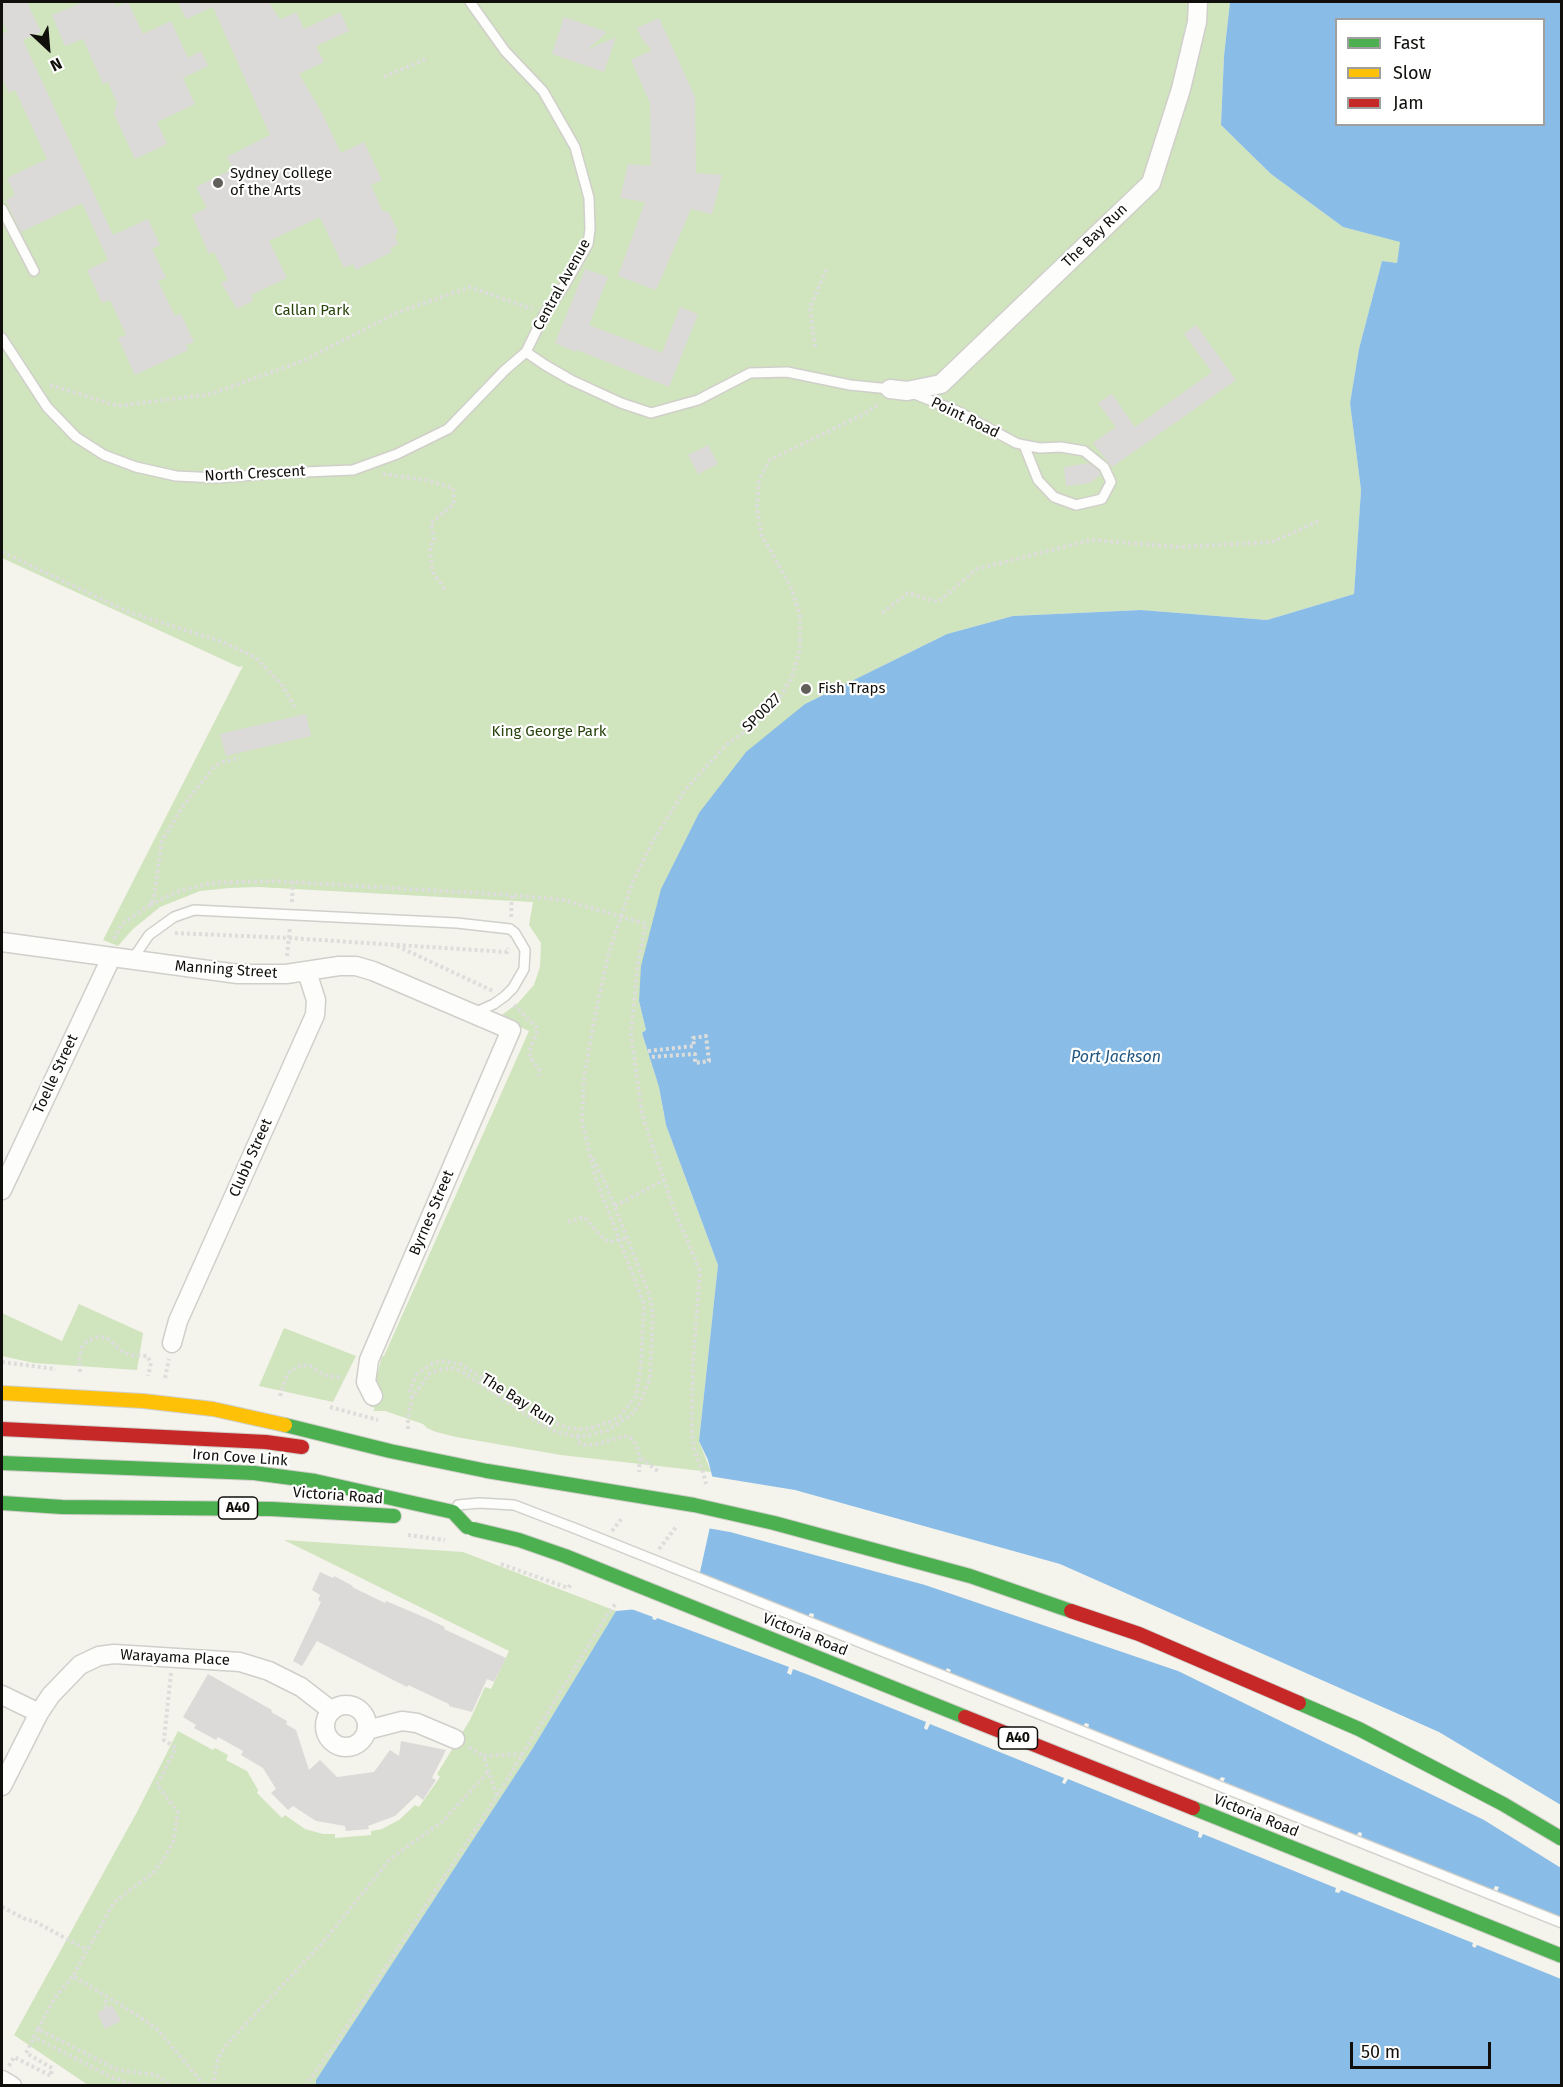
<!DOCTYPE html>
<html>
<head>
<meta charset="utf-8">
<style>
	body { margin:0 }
	#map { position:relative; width:1563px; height:2087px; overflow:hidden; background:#f4f3ec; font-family:"Fira Sans",sans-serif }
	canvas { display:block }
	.frame { position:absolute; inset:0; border:3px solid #100f0b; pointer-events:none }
	.legend { position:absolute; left:1335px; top:18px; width:210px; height:108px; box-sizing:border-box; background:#fff; border:2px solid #9f9f9d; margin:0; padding:8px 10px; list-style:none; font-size:18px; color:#100f0b }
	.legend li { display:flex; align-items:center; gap:12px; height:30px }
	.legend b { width:30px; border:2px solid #9f9f9d }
	.north { position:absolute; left:18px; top:18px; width:60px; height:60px; -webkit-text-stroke:4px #fff; paint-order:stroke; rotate:154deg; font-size:16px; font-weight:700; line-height:24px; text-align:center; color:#100f0b }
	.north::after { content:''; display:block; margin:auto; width:21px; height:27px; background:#100f0b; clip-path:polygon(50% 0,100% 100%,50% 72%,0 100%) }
	.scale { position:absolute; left:1350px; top:2042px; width:141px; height:27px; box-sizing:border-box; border:3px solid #100f0b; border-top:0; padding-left:8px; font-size:18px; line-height:21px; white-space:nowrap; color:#100f0b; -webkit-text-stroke:4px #fff; paint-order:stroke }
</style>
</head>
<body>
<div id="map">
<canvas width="1563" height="2087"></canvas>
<div class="frame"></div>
<ul class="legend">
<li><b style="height:8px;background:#4caf50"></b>Fast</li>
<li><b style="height:8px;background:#ffc107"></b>Slow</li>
<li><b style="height:8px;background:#c62828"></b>Jam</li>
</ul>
<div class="north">N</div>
<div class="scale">50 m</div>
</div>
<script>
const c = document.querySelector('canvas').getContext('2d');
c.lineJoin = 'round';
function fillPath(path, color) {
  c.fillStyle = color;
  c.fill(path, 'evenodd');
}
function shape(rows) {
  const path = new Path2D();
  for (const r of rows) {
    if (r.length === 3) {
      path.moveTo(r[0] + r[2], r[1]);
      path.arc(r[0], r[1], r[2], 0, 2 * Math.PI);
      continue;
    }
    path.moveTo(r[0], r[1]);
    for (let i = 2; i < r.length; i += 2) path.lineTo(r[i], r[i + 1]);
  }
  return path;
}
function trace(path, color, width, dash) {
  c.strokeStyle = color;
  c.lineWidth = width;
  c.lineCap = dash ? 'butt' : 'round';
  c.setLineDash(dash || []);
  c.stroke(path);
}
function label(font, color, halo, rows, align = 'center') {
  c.font = font + ' "Fira Sans",sans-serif';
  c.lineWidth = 4.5;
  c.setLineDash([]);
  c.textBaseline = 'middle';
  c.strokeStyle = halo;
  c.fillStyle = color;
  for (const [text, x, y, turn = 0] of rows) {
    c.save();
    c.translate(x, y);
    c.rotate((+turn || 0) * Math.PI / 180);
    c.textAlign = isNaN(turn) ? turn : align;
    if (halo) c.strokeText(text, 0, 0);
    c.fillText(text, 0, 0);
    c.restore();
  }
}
fillPath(shape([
	[2,2,1230,2,1224,56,1221,125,1271,174,1343,227,1401,242,1397,263,1382,261,1359,349,1350,403,1361,490,1354,594,1267,620,1141,610,1013,616,947,634,805,704,639,1001,646,1030,642,1033,659,1087,666,1125,718,1265,699,1441,711,1472,561,1455,456,1437,436,1432,427,1428,423,1424,385,1411,373,1411,375,1408,369,1406,382,1356,384,1356,529,1031,499,1017,518,1003,534,985,540,967,541,943,529,925,533,902,258,887,230,888,200,891,160,907,133,929,118,946,103,940,243,666,239,667,2,558],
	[79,1304,143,1333,137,1370,34,1363,2,1356,2,1313,62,1341],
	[284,1328,356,1356,333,1402,259,1386],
	[284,1540,463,1552,616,1611,531,1751,316,2080,316,2085,88,2085,14,2035,137,1812,178,1731,213,1750,215,1748,228,1755,226,1760,247,1771,258,1790,257,1793,282,1818,285,1815,305,1829,323,1834,335,1834,335,1838,371,1835,371,1831,382,1829,399,1820,415,1805,419,1807,440,1777,437,1774,470,1720,485,1687,491,1689,509,1651]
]), '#d0e4be');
fillPath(shape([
	[1230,2,1561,2,1561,2085,316,2086,316,2080,531,1751,616,1611,693,1604,717,1495,708,1460,699,1441,718,1265,666,1125,659,1087,642,1033,646,1030,639,1001,641,966,661,889,699,813,746,752,805,704,947,634,1013,616,1141,610,1267,620,1354,594,1361,490,1350,403,1359,349,1382,261,1397,263,1400,242,1343,227,1271,174,1221,125,1224,56],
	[1336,20,1544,20,1544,124,1336,124]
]), '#89bce6');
fillPath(shape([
	[709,1476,795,1490,1060,1564,1439,1732,1561,1805,1561,1868,1484,1820,1178,1671,925,1585,730,1532,707,1528,714,1495],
	[697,1572,808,1617,810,1613,814,1614,813,1619,945,1672,947,1668,951,1670,949,1674,1083,1727,1085,1723,1089,1724,1088,1729,1219,1781,1221,1777,1225,1778,1223,1783,1356,1836,1359,1832,1362,1833,1361,1838,1493,1891,1495,1886,1499,1887,1497,1892,1561,1918,1561,1979,1477,1945,1475,1948,1472,1946,1473,1943,1341,1890,1339,1893,1335,1892,1336,1888,1203,1834,1201,1838,1198,1837,1199,1832,1068,1779,1065,1784,1062,1783,1064,1778,930,1724,927,1730,925,1729,924,1728,926,1722,814,1677,793,1669,791,1675,787,1673,789,1667,657,1618,656,1620,652,1619,653,1617,626,1607,690,1602]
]), '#f4f3ec');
fillPath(shape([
	[2,2,27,2,41,32,23,40,113,235,148,219,160,245,152,249,166,278,158,281,175,316,181,314,194,342,186,345,188,350,135,375,118,338,126,335,110,300,102,303,87,270,108,260,82,203,21,232,6,200,15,195,7,178,47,159,15,90,9,93,2,77,2,34,7,31,2,20],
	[84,2,114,2,116,7,128,2,143,34,171,21,188,58,201,51,208,66,183,78,195,104,157,122,167,144,135,159,114,114,117,103,108,82,103,84,83,39,65,46,52,15],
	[178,2,269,2,280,20,296,12,304,29,340,12,349,31,316,46,324,62,299,74,322,113,341,153,364,142,382,180,371,185,382,210,389,213,398,231,395,237,398,244,390,249,392,252,356,270,353,264,344,268,320,217,269,241,287,278,251,295,253,301,237,309,221,283,228,280,214,252,209,254,192,215,207,208,196,187,233,169,227,157,270,135,213,7,186,19],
	[564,17,607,32,587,50,616,37,604,72,552,54],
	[659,18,695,97,696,173,722,175,712,214,691,209,656,290,618,276,645,202,620,198,628,164,651,166,650,103,631,60,652,50,642,39,637,28],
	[585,269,608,277,589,325,662,353,680,307,698,314,669,387,577,350,576,352,555,343],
	[1196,325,1236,380,1112,467,1093,443,1116,427,1098,403,1112,394,1135,427,1212,372,1184,334],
	[708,445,718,464,698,474,688,455],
	[1089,463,1099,471,1100,475,1090,483,1066,486,1064,467],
	[306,714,311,736,226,756,220,734],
	[320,1572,333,1578,334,1576,353,1586,352,1587,385,1603,386,1601,426,1618,445,1627,444,1629,506,1658,494,1682,487,1679,472,1712,449,1706,449,1704,408,1685,407,1687,317,1641,302,1666,293,1661,321,1602,318,1600,320,1595,312,1590],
	[208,1674,272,1710,271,1712,287,1721,286,1724,296,1730,309,1770,320,1760,337,1777,374,1772,390,1750,399,1756,401,1741,446,1750,432,1778,436,1780,423,1800,417,1795,395,1816,368,1826,369,1829,346,1831,345,1826,316,1821,293,1806,288,1810,271,1793,276,1789,263,1768,241,1755,243,1751,218,1737,216,1740,194,1728,196,1725,183,1717],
	[112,2005,121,2021,105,2029,97,2013]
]), '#dcdad8');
const lane = shape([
	[2,209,34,271],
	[2,338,47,407,76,437,104,455,136,467,176,476,218,478,280,473,353,470,397,454,448,429,505,370,526,352,545,313,564,286,588,244,590,229,589,198,575,147,543,91,505,51,470,2],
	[526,352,545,365,571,380,621,403,651,413,698,400,750,373,787,372,850,385,890,389],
	[912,393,957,411,1016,443,1024,445,1040,448,1061,447,1084,451,1104,467,1111,482,1102,499,1076,505,1054,497,1038,480,1024,445],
	[132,960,149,935,174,917,194,910,457,923,510,929,515,933,525,950,524,969,513,988,505,996,494,1004,474,1013],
	[458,1505,479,1503,514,1505,574,1528]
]);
const street = shape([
	[890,389,907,391,941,384,1151,183,1181,89,1197,22,1198,2],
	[2,942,238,974,286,974,339,966,356,966,373,971,511,1030,369,1360,366,1382,373,1396],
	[2,1190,111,958],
	[172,1343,178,1321,315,1015,316,1000,307,972],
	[2,1695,39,1713],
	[346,1726,21],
	[367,1730,402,1721,417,1723,455,1739],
	[2,1786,39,1713,51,1695,80,1665,99,1656,114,1654,240,1662,269,1671,301,1687,332,1711],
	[2,2080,12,2086]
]);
const fast = shape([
	[285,1425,390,1451,487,1471],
	[2,1463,254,1473,315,1481,453,1512,467,1527],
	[2,1503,62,1507,272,1509,394,1516]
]);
const slow = shape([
	[2,1393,143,1401,213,1409,285,1425]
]);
const jam = shape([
	[2,1429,266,1442,302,1447]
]);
trace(lane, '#d0cfca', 12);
trace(street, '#d0cfca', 21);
trace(fast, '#d0cfca', 16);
trace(slow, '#d0cfca', 16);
trace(jam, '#d0cfca', 16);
trace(shape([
	[384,77,428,58],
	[815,347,810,308,827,268],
	[50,385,118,406,211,394,305,360,396,313,470,287,532,309],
	[383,474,426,480,453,488,454,504,431,523,434,540,430,547,432,571,446,591],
	[2,552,131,613,220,641,255,657,283,686,295,708],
	[882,613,908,593,938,602,977,569,1091,540,1180,547,1272,542,1319,521],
	[292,902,293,882],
	[150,905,176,892,211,883,273,881,512,895],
	[511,917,512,895,564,900,646,924,638,962,631,1034,642,1114,673,1207,700,1271,693,1361,692,1430,694,1449,703,1472,706,1484],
	[175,933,289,938,507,952,508,948],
	[114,939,122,924,150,905,154,897,162,841,183,806,214,767,223,762,240,758],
	[397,946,493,991],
	[287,956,290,927],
	[514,1005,538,1029,529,1053,533,1062,539,1069,539,1076],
	[648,1051,694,1046,693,1038,706,1036,709,1061,695,1063,695,1054,650,1057],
	[615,1206,664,1180],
	[568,1222,584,1217,601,1236,609,1242,628,1238],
	[2,1362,56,1369],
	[80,1372,79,1359,82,1348,87,1341,97,1337,107,1338,123,1352,131,1355,147,1356,151,1363,148,1376],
	[165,1378,169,1359],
	[280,1396,285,1380,290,1371,301,1365,310,1366,324,1375,343,1378],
	[412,1398,410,1389,417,1374,433,1363,442,1361,460,1364,554,1423,572,1429,587,1429,610,1422,620,1416,636,1396,641,1366,644,1304,596,1179,582,1122,584,1077,597,1006,609,952,633,881,651,844,685,790,726,745,751,727,776,704,792,677,800,649,800,615,791,587,761,534,757,507,759,480,770,460,864,414,880,403],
	[330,1407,378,1420],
	[408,1429,408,1418,412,1398,430,1373,443,1369,452,1368,461,1371,536,1421,557,1432,571,1435,585,1436,608,1430,631,1415,639,1405,650,1378,653,1315,651,1303,648,1291,604,1180,592,1157],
	[578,1436,578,1442,584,1445,599,1444,623,1436,629,1437,633,1439,638,1451,640,1458,639,1472],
	[641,1458,659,1472],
	[612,1531,622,1518],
	[408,1535,445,1540],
	[659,1549,676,1527],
	[501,1564,568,1588,571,1584],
	[171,1673,164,1740,176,1748,157,1785,178,1812,173,1842,165,1857,153,1873,114,1902,73,1976,134,2013,158,2030,205,2086],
	[469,1747,483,1756],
	[497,1795,483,1756,522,1754],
	[2,1907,27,1920,34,1921,87,1950],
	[106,2008,104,2005,108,1998],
	[38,2029,54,1999,73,1976],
	[9,2066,14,2057,51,2076,52,2068,26,2053,34,2037],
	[137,2086,113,2078,34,2037,38,2029,118,2070,156,2075,172,2086],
	[213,2086,218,2058,227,2044,325,1940,391,1858,443,1821,489,1771],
	[305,2086,332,2049,497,1796,607,1615,617,1602]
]), '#dddddb', 4, [3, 3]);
trace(lane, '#fdfdfc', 9);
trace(street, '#fdfdfc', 18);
trace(fast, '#4caf50', 14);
trace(slow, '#ffc107', 14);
trace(jam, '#c62828', 14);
const laneBridge = shape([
	[574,1528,1562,1923]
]);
const fastBridge = shape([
	[487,1471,694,1505,774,1523,970,1576,1071,1611],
	[473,1529,519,1540,565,1556,965,1717],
	[1299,1703,1359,1729,1503,1804,1562,1839],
	[1193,1808,1562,1956]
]);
const jamBridge = shape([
	[1071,1611,1139,1634,1299,1703],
	[965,1717,1193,1808]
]);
trace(laneBridge, '#d0cfca', 12, []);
trace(fastBridge, '#d0cfca', 16, []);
trace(jamBridge, '#d0cfca', 16, []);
trace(laneBridge, '#fdfdfc', 9);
trace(fastBridge, '#4caf50', 14);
trace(jamBridge, '#c62828', 14);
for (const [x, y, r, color] of [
	[218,183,6,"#605f5a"],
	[806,689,6,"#605f5a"]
]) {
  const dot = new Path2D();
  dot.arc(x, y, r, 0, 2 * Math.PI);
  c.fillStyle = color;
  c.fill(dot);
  trace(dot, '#fff', 2);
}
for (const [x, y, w] of [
	[238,1508,39],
	[1018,1738,39]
]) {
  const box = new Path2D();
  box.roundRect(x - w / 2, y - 11, w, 22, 4.5);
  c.fillStyle = '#fff';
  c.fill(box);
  trace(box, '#100f0b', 1.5);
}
label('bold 14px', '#100f0b', null, [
	["A40",238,1508],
	["A40",1018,1738]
]);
label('15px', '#100f0b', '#fff', [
	["Sydney College",230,174],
	["of the Arts",230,191],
	["Fish Traps",818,689]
], 'left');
label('15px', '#100f0b', '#fff', [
	["The Bay Run",1095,236,-44],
	["Central Avenue",562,285,-61],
	["Point Road",965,418,26],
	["North Crescent",255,474,-3],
	["SP0027",762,713,-45],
	["Manning Street",226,970,4],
	["Toelle Street",56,1074,-65],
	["Clubb Street",251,1158,-66],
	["Byrnes Street",432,1213,-67],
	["The Bay Run",518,1400,32],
	["Iron Cove Link",240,1458,4],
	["Victoria Road",338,1496,4],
	["Victoria Road",805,1635,22],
	["Warayama Place",175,1658,3],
	["Victoria Road",1256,1816,22]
]);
label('15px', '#27430a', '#fff', [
	["Callan Park",312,311],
	["King George Park",549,732]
]);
label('italic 16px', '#215680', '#fff', [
	["Port Jackson",1116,1058]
]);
</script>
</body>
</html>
